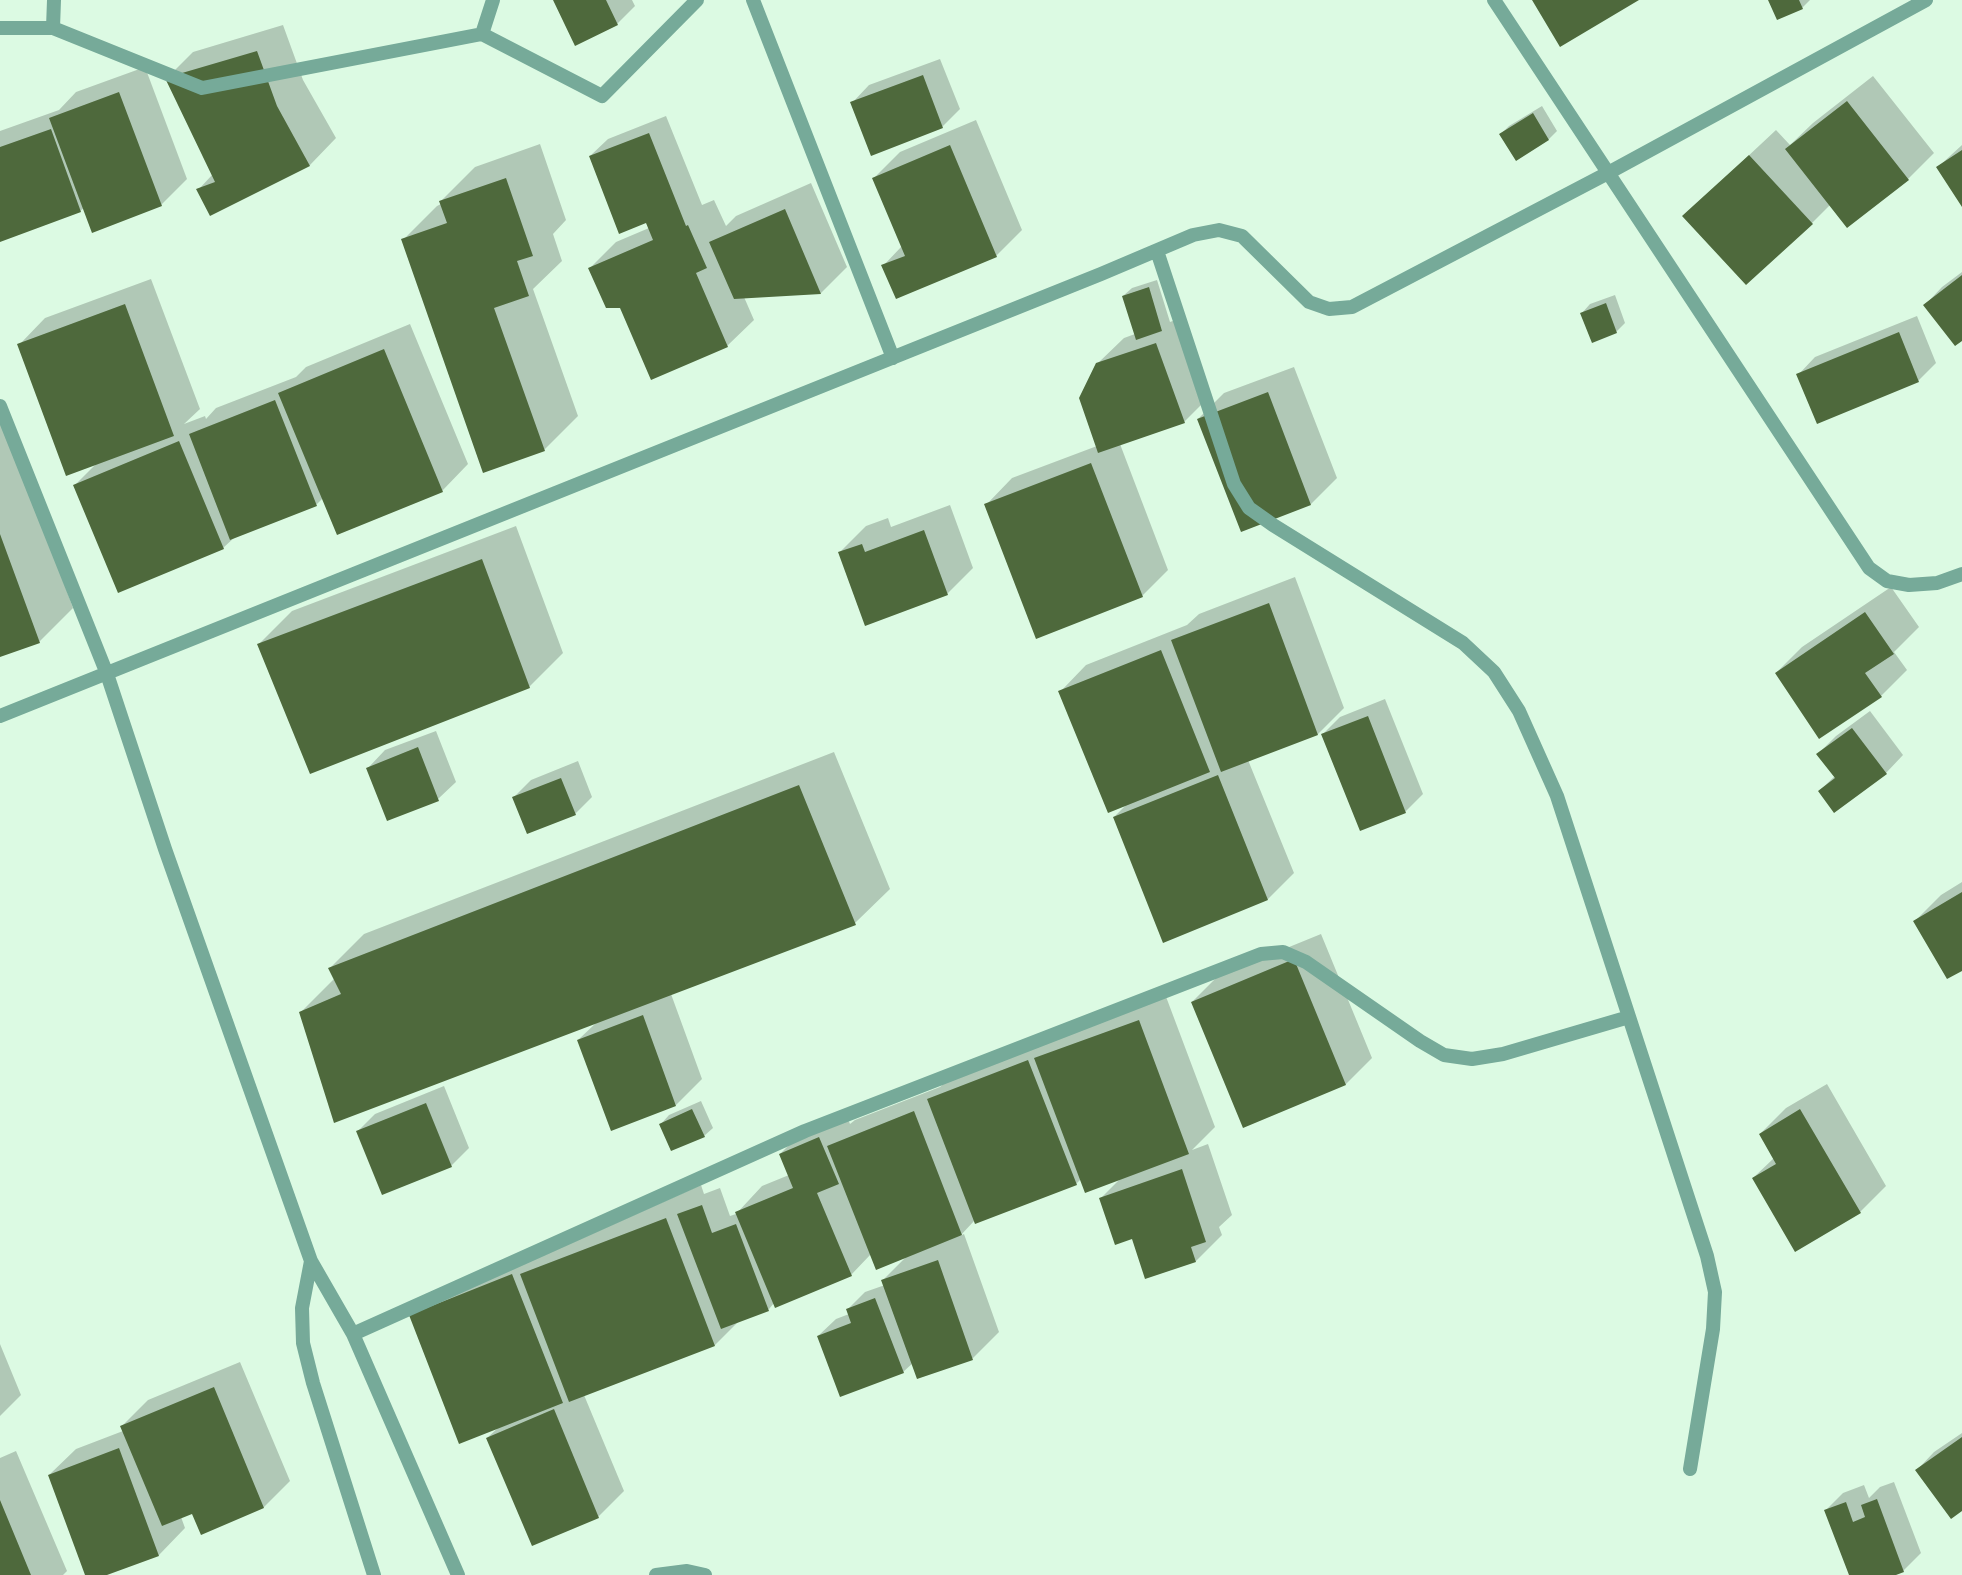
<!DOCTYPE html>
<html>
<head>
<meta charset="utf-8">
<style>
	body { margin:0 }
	canvas { display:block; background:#dcfae3 }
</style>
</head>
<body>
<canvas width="1962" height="1575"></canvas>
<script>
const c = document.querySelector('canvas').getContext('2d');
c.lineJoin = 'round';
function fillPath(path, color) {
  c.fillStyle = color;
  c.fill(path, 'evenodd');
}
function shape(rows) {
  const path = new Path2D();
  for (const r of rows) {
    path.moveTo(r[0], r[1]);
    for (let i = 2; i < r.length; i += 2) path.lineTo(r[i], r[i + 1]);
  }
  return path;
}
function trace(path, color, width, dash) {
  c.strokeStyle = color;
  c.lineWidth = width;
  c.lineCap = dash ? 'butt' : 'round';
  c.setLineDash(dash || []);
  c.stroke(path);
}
fillPath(shape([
	[554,0,632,0,635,6,617,24],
	[1769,0,1810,0,1802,8],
	[283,25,303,80,336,138,310,165,210,214,198,190,213,174,167,78,193,52],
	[940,59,960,109,942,127,852,103,869,85],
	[145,67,187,179,161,205,84,208,80,211,0,240,0,131,59,110,76,92],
	[1873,76,1934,153,1908,179,1830,205,1812,223,1684,216,1776,130,1790,145,1813,123],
	[1542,106,1557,131,1549,139,1516,159,1501,134,1509,126],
	[666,116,702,205,714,200,726,226,736,216,811,183,847,267,821,293,744,297,754,320,727,346,621,306,590,268,616,242,649,228,647,222,590,156,608,139],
	[976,120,1022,230,996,256,883,266,902,246,873,179,900,152],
	[540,144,566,220,553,234,562,261,533,289,578,416,544,450,403,240,437,206,441,204,440,202,475,167],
	[1962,145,1962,205,1938,167],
	[1962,272,1962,340,1925,305,1942,287],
	[151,279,200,409,184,424,205,416,206,419,216,408,296,377,306,367,410,324,468,464,442,491,323,498,317,504,235,537,223,548,75,485,96,464,19,345,45,318],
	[1157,280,1170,322,1183,317,1210,396,1184,422,1120,444,1168,570,1142,596,986,505,1012,478,1097,446,1097,364,1124,338,1135,334,1123,296,1132,288],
	[1615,295,1625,323,1616,332,1582,313,1590,304],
	[1917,316,1936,363,1918,381,1798,375,1815,357],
	[1294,367,1337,478,1311,504,1242,531,1198,419,1224,393],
	[0,407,73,608,39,642,0,656],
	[950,505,973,568,947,594,839,553,866,526,888,518,891,527],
	[516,526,563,653,529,687,258,645,292,611],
	[1295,577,1344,708,1318,734,1248,760,1294,873,1268,899,1164,941,1114,817,1127,804,1060,692,1086,665,1187,625,1199,614],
	[1891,587,1919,627,1894,652,1907,670,1881,696,1776,673,1802,647],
	[1385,699,1423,794,1405,812,1323,734,1340,717],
	[1870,711,1903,755,1886,773,1819,791,1835,776,1818,754,1836,736],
	[436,731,456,782,438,799,368,768,385,750],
	[834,752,890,889,855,923,671,994,702,1079,676,1105,578,1040,597,1022,301,1012,335,978,330,968,364,934],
	[578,761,592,797,575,814,514,797,531,780],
	[1962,882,1962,970,1915,921,1941,895],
	[1321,934,1372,1058,1346,1084,1243,1126,1192,1002,1218,976],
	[1165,994,1215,1127,1192,1150,1208,1144,1232,1215,1219,1227,1222,1235,1196,1261,1132,1237,1101,1198,1120,1179,1081,1179,1076,1184,975,1220,960,1236,964,1234,999,1332,973,1358,918,1378,913,1363,903,1372,818,1336,836,1319,849,1314,848,1309,865,1292,885,1285,883,1280,907,1256,871,1254,851,1275,774,1303,769,1309,739,1321,715,1345,584,1395,624,1491,598,1517,487,1438,499,1427,410,1315,701,1185,704,1194,720,1188,730,1216,736,1214,762,1186,789,1175,780,1154,806,1128,845,1112,850,1124,855,1120,940,1087,954,1073],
	[1827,1084,1886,1186,1860,1212,1753,1178,1774,1158,1760,1134,1786,1108],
	[444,1086,469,1148,451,1166,358,1131,375,1114],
	[701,1101,713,1128,704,1136,661,1124,669,1115],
	[0,1344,21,1395,0,1416],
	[240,1362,290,1481,264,1507,201,1533,193,1512,181,1517,185,1528,159,1555,104,1575,87,1575,49,1475,76,1449,123,1431,122,1426,148,1400],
	[1962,1433,1962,1510,1917,1470,1934,1452],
	[16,1451,67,1571,63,1575,0,1575,0,1458],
	[1894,1482,1921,1553,1903,1571,1892,1575,1850,1575,1826,1510,1843,1493,1864,1485,1869,1498,1880,1487]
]), '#0003');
fillPath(shape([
	[553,0,606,0,618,25,575,46],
	[1532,0,1639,0,1560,47],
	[1768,0,1799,0,1803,9,1777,20],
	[257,51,277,106,310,166,210,216,196,189,215,182,165,78],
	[923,75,943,128,871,156,850,102],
	[119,92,162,206,92,233,49,118],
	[1847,101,1909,180,1847,228,1785,149],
	[1533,113,1549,140,1516,161,1499,134],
	[51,129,81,212,0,242,0,147],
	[649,133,686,226,688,225,707,268,696,273,728,347,651,380,620,308,606,308,588,268,653,240,646,223,619,234,589,156],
	[950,145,997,257,896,299,881,265,905,256,872,178],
	[1962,150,1962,207,1936,167],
	[1749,155,1813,224,1746,285,1682,216],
	[506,178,533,256,517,261,529,296,494,308,545,451,483,473,401,239,447,223,439,201],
	[785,209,821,294,734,299,709,242],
	[1962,275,1962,341,1955,346,1923,305],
	[1149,287,1162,331,1136,340,1122,296],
	[1606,303,1617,333,1592,343,1580,313],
	[125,304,174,436,66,476,17,344],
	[1899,332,1919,382,1817,424,1796,374],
	[1156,343,1185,423,1098,453,1079,398,1096,363],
	[384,349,443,492,337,535,278,393],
	[1268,392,1311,505,1241,532,1197,419],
	[275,400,317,506,230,540,189,434],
	[179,441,224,549,118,593,73,485],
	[1091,463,1143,597,1036,639,984,504],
	[924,530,948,595,865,626,838,552,862,544,865,552],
	[0,534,40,643,0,657],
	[482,559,530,688,310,774,257,644],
	[1269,603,1318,735,1221,772,1171,640],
	[1865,612,1894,654,1865,673,1882,697,1819,739,1775,673],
	[1161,650,1210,772,1108,813,1058,691],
	[1368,716,1406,813,1360,831,1321,734],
	[1852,728,1887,774,1834,813,1818,791,1835,778,1816,754],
	[418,747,439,801,387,821,366,768],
	[1218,775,1268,900,1163,943,1113,817],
	[561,778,576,815,527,834,512,797],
	[799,785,856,925,334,1123,299,1012,341,994,328,968],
	[1962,892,1962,971,1947,979,1913,921],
	[1294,959,1346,1085,1243,1128,1191,1002],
	[643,1015,676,1106,611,1131,577,1040],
	[1139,1020,1189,1154,1085,1193,1034,1058],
	[1028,1060,1077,1185,975,1224,927,1099],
	[426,1103,452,1167,382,1195,356,1131],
	[692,1109,705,1137,671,1151,659,1124],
	[1800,1109,1861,1213,1795,1252,1752,1178,1776,1164,1759,1134],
	[914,1111,962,1235,876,1270,827,1146],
	[819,1137,839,1184,817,1193,852,1276,775,1308,735,1212,793,1188,779,1154],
	[1182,1169,1206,1242,1191,1247,1196,1262,1145,1279,1132,1239,1115,1245,1099,1198],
	[702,1205,712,1233,736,1224,769,1311,721,1329,677,1214],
	[666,1218,715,1346,569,1402,520,1274],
	[938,1260,973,1360,917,1379,881,1280],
	[512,1274,563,1403,459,1444,409,1315],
	[875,1298,904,1373,840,1397,817,1336,851,1323,846,1309],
	[214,1387,264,1508,201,1535,192,1514,162,1526,120,1426],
	[554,1409,599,1518,532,1546,486,1438],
	[1962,1437,1962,1511,1951,1519,1915,1470],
	[119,1448,159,1556,107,1575,85,1575,48,1475],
	[1877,1499,1904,1572,1896,1575,1849,1575,1824,1510,1846,1502,1853,1522,1865,1517,1861,1505],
	[0,1500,31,1575,0,1575]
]), '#4e693c');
trace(shape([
	[753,0,893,358],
	[1494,0,1869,568,1887,581,1909,585,1937,583,1962,574],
	[0,28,53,28,202,88,482,34,602,96,697,0],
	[53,28,54,0],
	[482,34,493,0],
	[1157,251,1234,484,1249,508,1273,525,1463,643,1494,672,1519,711,1557,796,1707,1256,1715,1292,1713,1329,1690,1469],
	[0,406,107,674,165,849,311,1261,353,1334,458,1575],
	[0,716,1101,274,1193,235,1219,230,1242,236,1309,302,1329,309,1352,307,1608,173,1926,0],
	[311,1261,302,1308,303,1343,313,1383,374,1575],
	[353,1334,805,1131,1261,954,1283,952,1306,962,1420,1041,1444,1055,1472,1059,1503,1054,1629,1017],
	[656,1575,687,1571,705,1575]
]), '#76aa99', 14);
</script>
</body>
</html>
